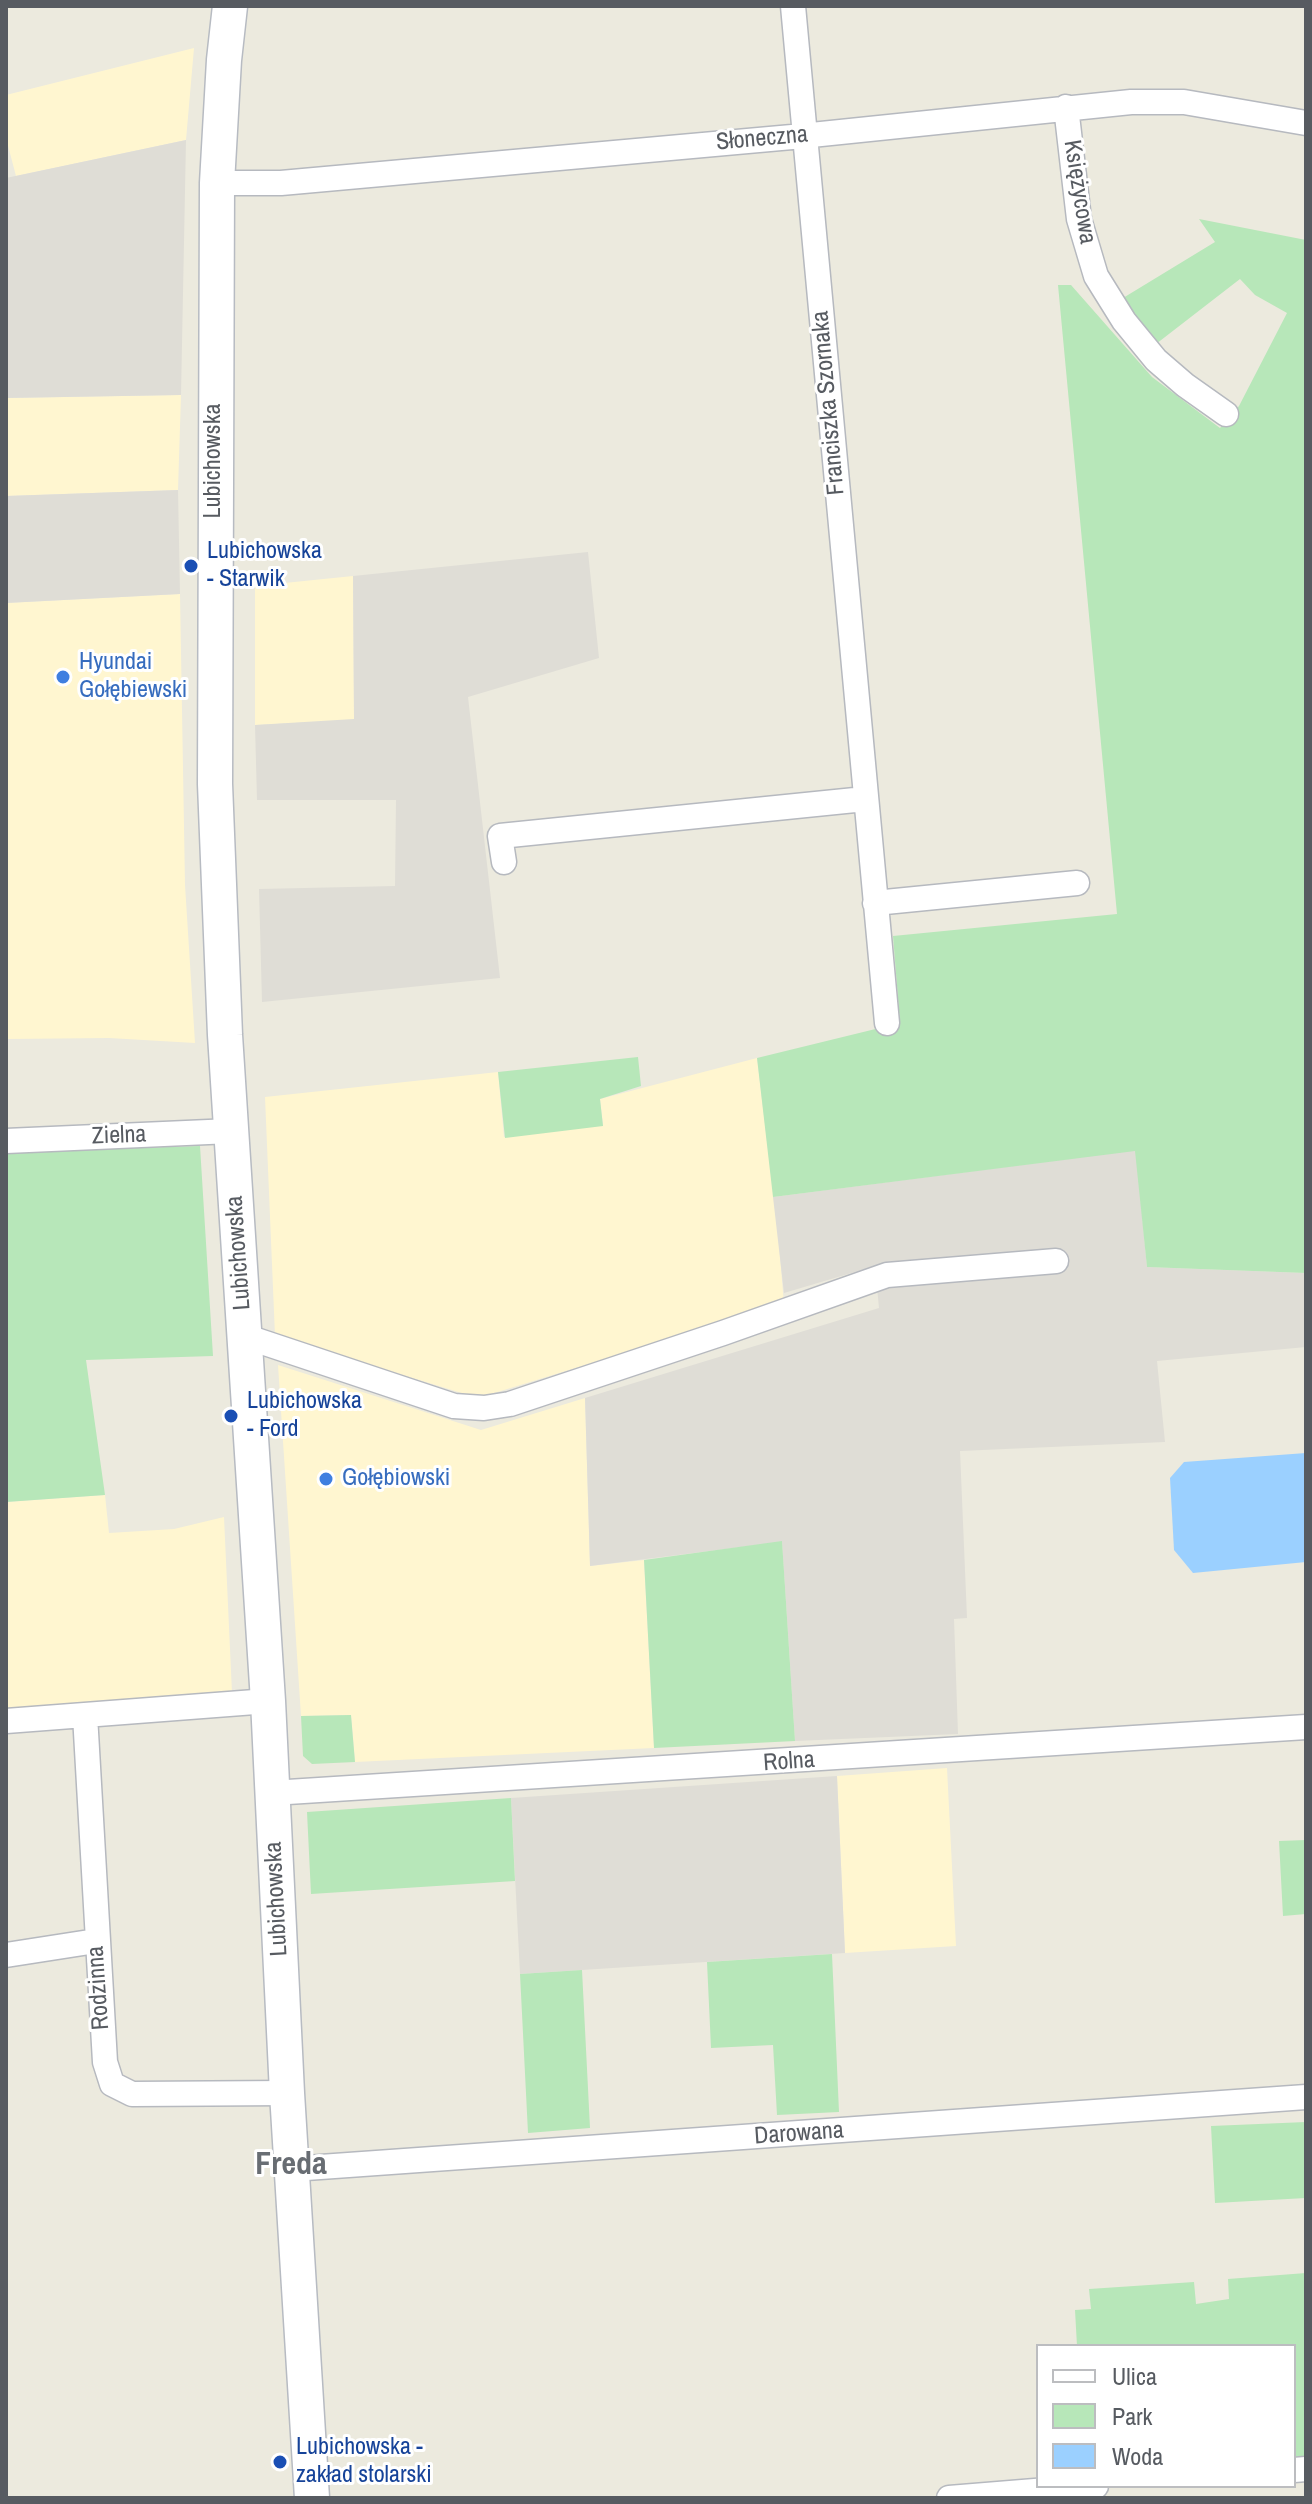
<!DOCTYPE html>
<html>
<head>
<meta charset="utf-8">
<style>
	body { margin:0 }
	#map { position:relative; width:1312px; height:2504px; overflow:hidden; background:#eceade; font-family:"Archivo Narrow",sans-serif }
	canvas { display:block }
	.frame { position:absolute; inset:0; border:8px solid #575b61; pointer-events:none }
	.legend { position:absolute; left:1036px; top:2344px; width:260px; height:144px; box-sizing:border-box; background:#fff; border:2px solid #bcbdc0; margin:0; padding:10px 14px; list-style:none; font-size:24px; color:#575b61 }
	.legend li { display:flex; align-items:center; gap:16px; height:40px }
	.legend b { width:40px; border:2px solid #bcbdc0 }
</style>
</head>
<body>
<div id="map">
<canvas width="1312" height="2504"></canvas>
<div class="frame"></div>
<ul class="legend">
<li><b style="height:10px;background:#fff"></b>Ulica</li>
<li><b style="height:22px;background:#b7e7b9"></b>Park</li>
<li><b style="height:22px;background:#9bd0ff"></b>Woda</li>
</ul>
</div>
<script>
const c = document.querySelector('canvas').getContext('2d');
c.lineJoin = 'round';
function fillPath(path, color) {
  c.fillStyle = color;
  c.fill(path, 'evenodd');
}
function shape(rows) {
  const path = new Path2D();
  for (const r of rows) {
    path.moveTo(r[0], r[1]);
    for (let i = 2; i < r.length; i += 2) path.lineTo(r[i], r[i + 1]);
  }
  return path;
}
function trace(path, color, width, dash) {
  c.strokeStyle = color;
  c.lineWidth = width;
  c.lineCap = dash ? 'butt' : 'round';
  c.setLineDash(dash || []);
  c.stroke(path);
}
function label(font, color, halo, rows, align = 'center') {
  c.font = font + ' "Archivo Narrow",sans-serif';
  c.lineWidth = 6;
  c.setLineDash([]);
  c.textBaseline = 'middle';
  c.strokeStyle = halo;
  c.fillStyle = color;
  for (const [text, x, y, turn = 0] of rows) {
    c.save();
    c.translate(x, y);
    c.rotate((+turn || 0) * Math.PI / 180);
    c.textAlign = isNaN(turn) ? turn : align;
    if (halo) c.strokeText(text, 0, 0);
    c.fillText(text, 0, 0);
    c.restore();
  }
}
fillPath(shape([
	[194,48,186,140,16,176,6,138,6,95],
	[181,395,178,490,6,496,6,398],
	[353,576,354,720,255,725,255,586],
	[180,594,185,885,195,1043,109,1038,6,1039,6,603],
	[757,1058,778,1233,784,1304,478,1398,275,1336,265,1097,498,1072,504,1137,603,1125,600,1099],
	[278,1365,481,1430,585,1398,590,1566,644,1560,654,1748,355,1762,351,1715,301,1716],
	[105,1495,109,1533,174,1529,224,1517,232,1693,6,1713,6,1502],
	[947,1768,956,1946,845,1953,837,1776]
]), '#fff6d0');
fillPath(shape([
	[186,140,181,395,6,398,6,178],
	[178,490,180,594,6,603,6,496],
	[588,552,599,658,468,697,500,978,262,1002,259,889,395,886,396,800,257,800,255,725,354,719,353,576],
	[1136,1150,1147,1267,1306,1273,1306,1347,1157,1361,1165,1442,960,1451,967,1618,954,1619,958,1734,795,1741,782,1542,590,1566,585,1398,879,1308,875,1266,784,1293,773,1197],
	[837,1776,845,1953,520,1974,511,1798]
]), '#dfddd6');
fillPath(shape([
	[1199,219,1306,240,1306,1273,1147,1267,1135,1151,773,1197,757,1058,900,1023,893,936,1117,914,1058,285,1071,285,1152,377,1220,428,1239,406,1287,313,1255,295,1240,279,1156,344,1123,298,1215,242],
	[638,1057,641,1086,600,1099,603,1126,505,1138,498,1072],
	[200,1146,213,1356,86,1360,105,1495,6,1502,6,1152],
	[782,1541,795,1741,654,1748,644,1560],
	[351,1715,355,1762,312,1764,303,1756,301,1716],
	[511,1798,515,1881,311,1894,307,1812],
	[1306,1840,1306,1914,1283,1916,1279,1841],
	[832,1954,839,2112,777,2115,773,2045,711,2048,707,1962],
	[582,1970,590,2128,528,2133,520,1974],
	[1306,2122,1306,2198,1215,2203,1211,2126],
	[1306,2273,1306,2461,1294,2462,1294,2346,1077,2346,1075,2310,1091,2309,1089,2289,1194,2282,1196,2304,1229,2299,1228,2279]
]), '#b7e7b9');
fillPath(shape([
	[1306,1453,1306,1562,1193,1573,1174,1550,1170,1478,1184,1462]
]), '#9bd0ff');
const street = shape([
	[793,6,887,1023],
	[1066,107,1079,219,1096,276,1124,321,1156,360,1185,385,1226,414],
	[217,183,281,183,792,137,1131,102,1184,102,1306,123],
	[504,862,500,836,865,799],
	[875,903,1077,883],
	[6,1141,231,1131],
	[244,1336,454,1406,484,1408,510,1404,723,1333,887,1275,1056,1261],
	[85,1715,105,2062,112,2084,132,2094,287,2093],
	[6,1721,268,1701],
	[272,1793,1306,1727],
	[6,1955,96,1941],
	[292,2169,1306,2097],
	[1294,2470,1306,2469],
	[949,2498,1096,2486]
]);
const secondary = shape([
	[230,6,224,60,217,183,215,784,225,1035,268,1701,287,2093,312,2498]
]);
trace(street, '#b6b9bf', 27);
trace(secondary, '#b7bbc2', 37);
trace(street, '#fff', 24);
trace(secondary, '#fff', 34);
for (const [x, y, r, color] of [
	[191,566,8,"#1a4fb4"],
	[63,677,8,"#3f7fe0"],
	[231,1416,8,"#1a4fb4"],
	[326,1479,8,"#3f7fe0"],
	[280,2462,8,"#1a4fb4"]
]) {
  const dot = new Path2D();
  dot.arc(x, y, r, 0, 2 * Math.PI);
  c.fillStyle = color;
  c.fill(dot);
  trace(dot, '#fff', 3);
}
label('24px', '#575b61', '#fff', [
	["Słoneczna",762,139,-5],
	["Księżycowa",1079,192,81],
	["Franciszka Szornaka",829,403,-95],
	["Lubichowska",214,461,-90],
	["Zielna",119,1136,-2],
	["Lubichowska",239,1253,-94],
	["Rolna",789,1762,-4],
	["Lubichowska",277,1899,-93],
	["Rodzinna",99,1988,-94],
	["Darowana",799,2134,-4]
]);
label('24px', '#164399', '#fff', [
	["Lubichowska",207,552],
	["- Starwik",207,580],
	["Lubichowska",247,1402],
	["- Ford",247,1430],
	["Lubichowska -",296,2448],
	["zakład stolarski",296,2476]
], 'left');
label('24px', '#366cbe', '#fff', [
	["Hyundai",79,663],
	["Gołębiewski",79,691],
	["Gołębiowski",342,1479]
], 'left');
label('bold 32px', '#686d73', '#fff', [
	["Freda",291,2165]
]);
</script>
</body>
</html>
